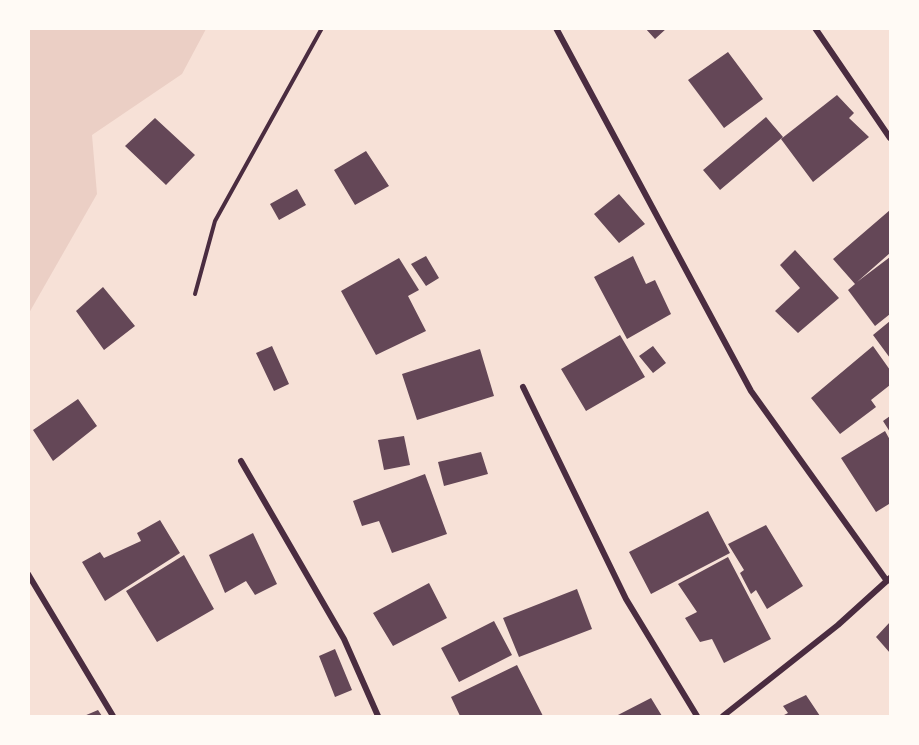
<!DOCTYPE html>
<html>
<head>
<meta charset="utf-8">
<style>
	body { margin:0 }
	#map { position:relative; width:919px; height:745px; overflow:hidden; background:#f7e1d7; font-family:Manrope,sans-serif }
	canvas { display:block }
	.frame { position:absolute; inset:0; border:30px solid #fffaf5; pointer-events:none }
</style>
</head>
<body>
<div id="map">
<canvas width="919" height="745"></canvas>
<div class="frame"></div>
</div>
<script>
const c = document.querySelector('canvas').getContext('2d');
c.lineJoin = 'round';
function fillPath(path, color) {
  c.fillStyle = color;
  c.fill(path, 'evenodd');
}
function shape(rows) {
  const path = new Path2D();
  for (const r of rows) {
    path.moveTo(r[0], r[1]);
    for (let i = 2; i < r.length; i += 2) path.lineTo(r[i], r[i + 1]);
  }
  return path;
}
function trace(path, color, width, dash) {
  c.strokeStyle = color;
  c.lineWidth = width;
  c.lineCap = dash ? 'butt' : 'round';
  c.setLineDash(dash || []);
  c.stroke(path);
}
fillPath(shape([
	[29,28,206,29,182,74,92,135,97,194,29,313]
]), '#ebcfc5');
fillPath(shape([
	[645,28,667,28,655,39],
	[728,52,763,99,724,128,688,80],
	[837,95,854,113,849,118,869,137,813,182,781,139],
	[766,117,783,137,720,190,703,170],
	[155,118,195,155,166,185,125,146],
	[366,151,389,186,355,205,334,170],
	[297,189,306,205,279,220,270,204],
	[619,194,645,224,619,243,594,214],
	[890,210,890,253,857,282,890,257,890,314,875,326,848,290,855,284,833,259],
	[795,250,839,298,798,333,775,311,800,288,780,265],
	[426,256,439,278,426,286,411,264],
	[633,256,646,284,655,280,671,314,627,339,594,277],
	[399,258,419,290,408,296,426,331,376,355,341,291],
	[103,287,135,326,104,350,76,311],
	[890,321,890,358,873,335],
	[620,335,645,377,586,411,561,369],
	[272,346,289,384,274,391,256,353],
	[653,346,666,363,653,373,639,356],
	[873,346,890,370,890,385,871,400,876,407,840,434,811,398],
	[480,349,494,396,417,420,402,374],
	[78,399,97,426,53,461,33,430],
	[890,416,890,432,883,421],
	[885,431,890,440,890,507,889,504,876,512,841,458],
	[404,436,410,465,384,470,378,440],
	[481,452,488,474,444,486,438,462],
	[425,474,447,534,392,553,379,521,362,526,353,501],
	[708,511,730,553,651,594,629,552],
	[160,520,180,553,105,601,82,562,100,552,104,558,141,541,137,533],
	[766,525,803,586,767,609,756,590,751,594,740,573,744,570,728,544],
	[253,533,277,584,255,595,246,581,225,593,209,555],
	[184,555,214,609,157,642,126,591],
	[728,557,771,639,724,663,712,639,700,642,685,618,697,612,678,584],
	[429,583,447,618,393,646,373,613],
	[577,589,592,629,519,657,503,618],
	[494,621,512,655,459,682,441,648],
	[890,622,890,653,876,637],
	[335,649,352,690,335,697,319,656],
	[517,665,543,716,460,716,451,697],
	[806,695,820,716,782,716,788,713,783,706],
	[651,698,662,716,616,716],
	[98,710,102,716,84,716]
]), '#644757');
trace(shape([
	[195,294,215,221,322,28]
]), '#4a2c40', 4);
trace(shape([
	[556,28,751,391,887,581],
	[815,28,890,138],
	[523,387,626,599,697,716],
	[241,461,344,639,378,716],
	[28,574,113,716],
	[723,716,838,625,890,578]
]), '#4a2c40', 6);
</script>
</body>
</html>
